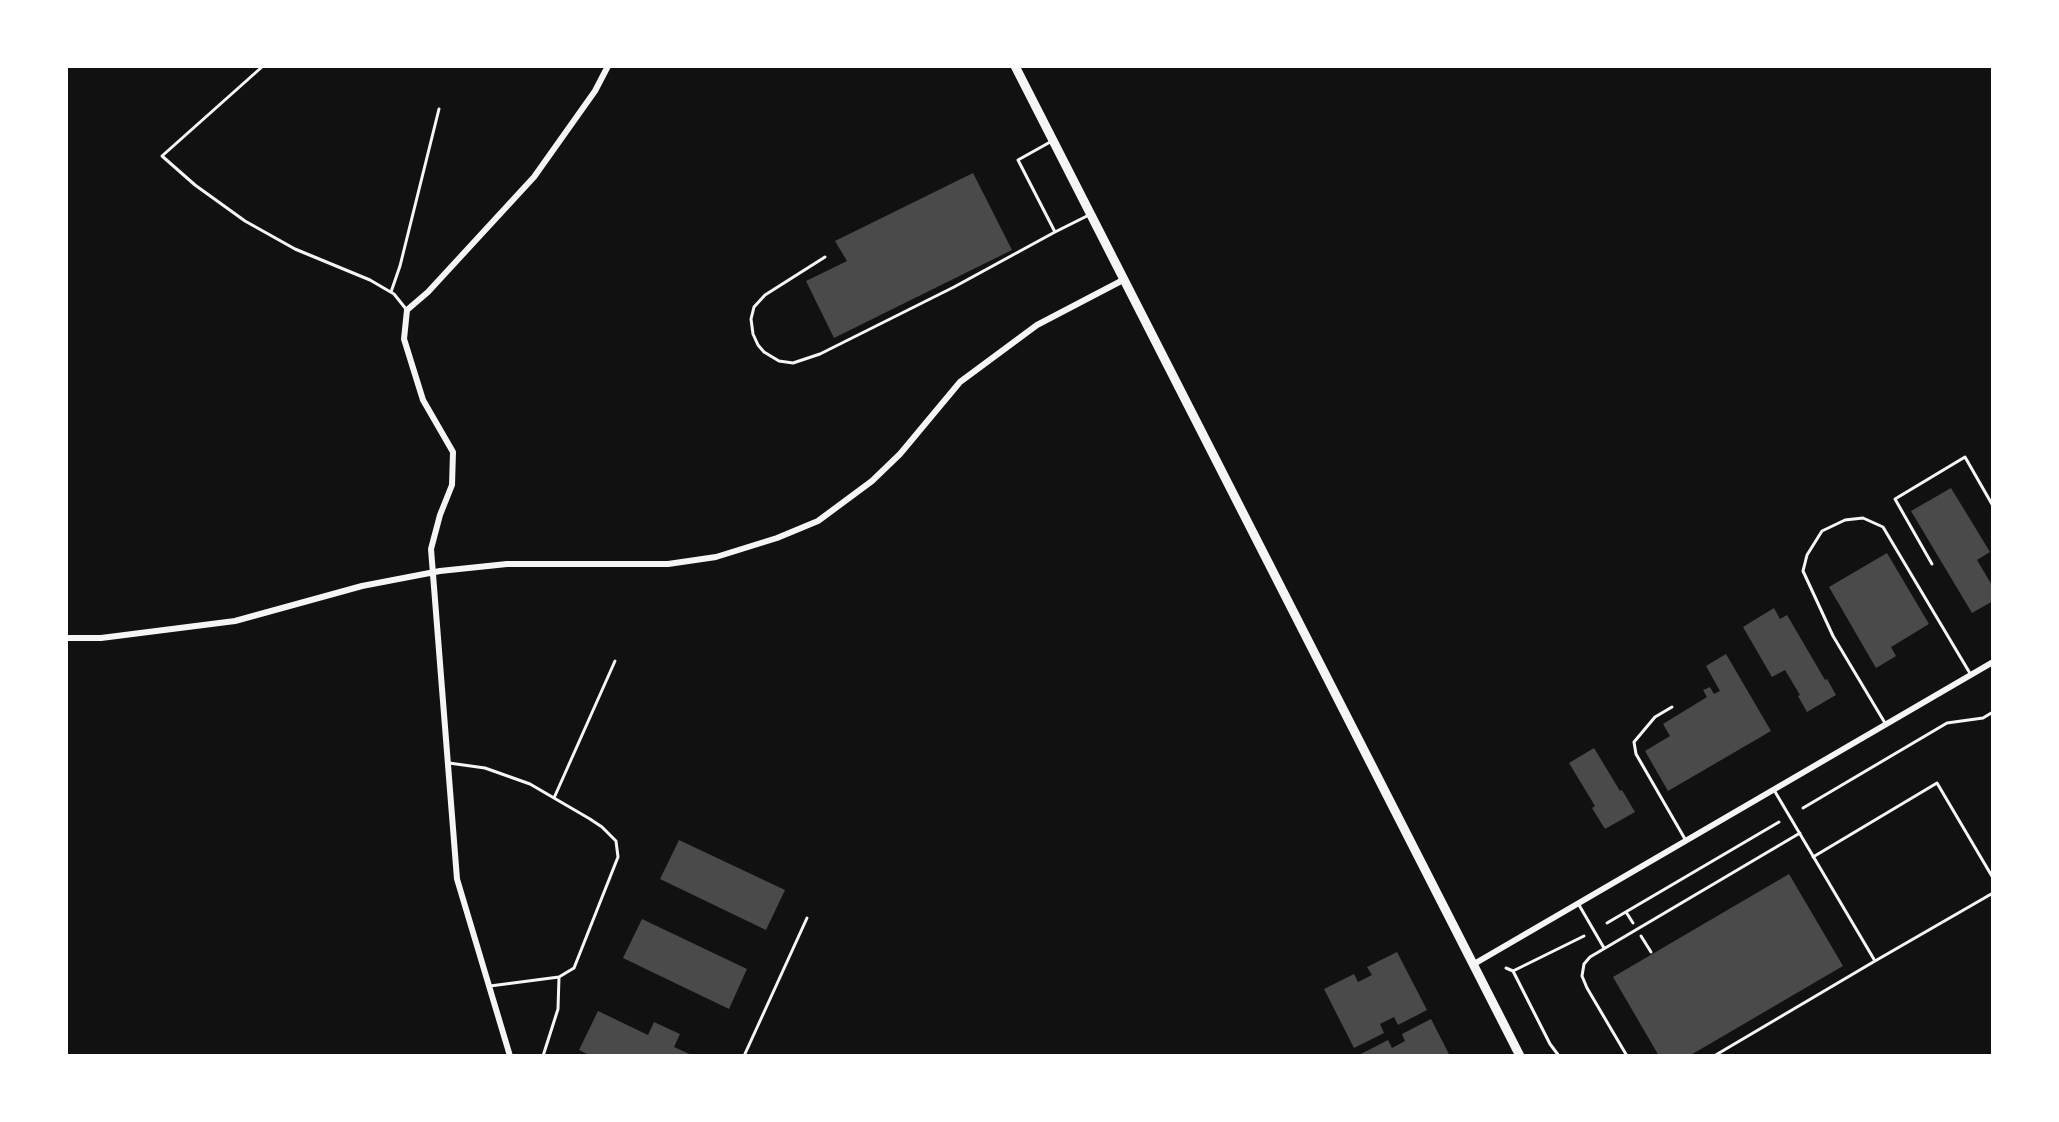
<!DOCTYPE html>
<html>
<head>
<meta charset="utf-8">
<style>
	body { margin:0 }
	#map { position:relative; width:2059px; height:1122px; overflow:hidden; background:#111; font-family:"Nunito Sans",sans-serif }
	canvas { display:block }
	.frame { position:absolute; inset:0; border:68px solid #fff; pointer-events:none }
</style>
</head>
<body>
<div id="map">
<canvas width="2059" height="1122"></canvas>
<div class="frame"></div>
</div>
<script>
const c = document.querySelector('canvas').getContext('2d');
c.lineJoin = 'round';
function fillPath(path, color) {
  c.fillStyle = color;
  c.fill(path, 'evenodd');
}
function shape(rows) {
  const path = new Path2D();
  for (const r of rows) {
    path.moveTo(r[0], r[1]);
    for (let i = 2; i < r.length; i += 2) path.lineTo(r[i], r[i + 1]);
  }
  return path;
}
function trace(path, color, width, dash) {
  c.strokeStyle = color;
  c.lineWidth = width;
  c.lineCap = dash ? 'butt' : 'round';
  c.setLineDash(dash || []);
  c.stroke(path);
}
fillPath(shape([
	[973,173,1012,250,834,338,806,281,847,261,835,241],
	[1951,488,1990,552,1977,560,1993,587,1993,601,1972,613,1911,511],
	[1887,553,1929,624,1891,647,1896,656,1876,668,1829,587],
	[1774,608,1780,619,1787,615,1825,680,1827,679,1836,695,1807,712,1798,696,1800,695,1785,670,1772,677,1743,627],
	[1726,654,1771,731,1668,791,1645,751,1670,736,1663,724,1707,697,1703,690,1710,687,1714,694,1720,691,1706,666],
	[1594,748,1620,791,1622,790,1635,812,1605,829,1592,808,1595,806,1569,763],
	[679,840,785,890,766,930,660,879],
	[1789,874,1843,966,1689,1056,1659,1056,1613,977],
	[642,919,747,969,729,1009,623,958],
	[1397,952,1427,1010,1398,1025,1394,1017,1380,1024,1384,1033,1354,1048,1324,989,1354,974,1358,982,1372,975,1367,967],
	[598,1011,648,1035,654,1022,680,1034,674,1047,694,1056,591,1056,579,1050],
	[1431,1019,1450,1056,1357,1056,1388,1040,1392,1048,1405,1041,1402,1034]
]), '#4a4a4a');
trace(shape([
	[1803,808,1947,723,1983,718,1993,712],
	[1626,912,1633,923],
	[1607,923,1779,822],
	[1641,936,1651,952],
	[1506,968,1513,971],
	[1559,1056,1550,1044,1513,971,1584,936]
]), '#f5f5f5', 3);
trace(shape([
	[263,66,162,156,195,185,245,221,295,249,370,280,394,294,406,309],
	[1052,141,1018,160,1055,232,1089,215],
	[825,257,765,295,754,307,751,319,753,334,758,345,764,352,779,361,793,363,820,354,954,287,1055,232],
	[391,292,400,266,439,109],
	[1932,564,1895,499,1965,457,1993,506],
	[1672,707,1655,717,1634,742,1636,754,1685,839],
	[1885,723,1833,636,1803,571,1807,555,1822,531,1845,520,1863,518,1883,527,1971,675],
	[449,763,485,768,530,784,590,819,602,827,616,841,618,857,574,968,559,977,490,986],
	[554,798,615,661],
	[1813,857,1937,783,1993,878],
	[1579,905,1604,948],
	[1875,961,1993,893],
	[543,1056,558,1009,559,977],
	[744,1056,807,918],
	[1627,1056,1587,988,1582,976,1584,964,1590,957,1800,833],
	[1714,1056,1875,961,1774,790]
]), '#f5f5f5', 3);
trace(shape([
	[66,638,101,638,235,621,362,586,440,571,507,564,668,564,716,557,777,538,818,521,872,481,900,454,960,382,1037,325,1125,279],
	[1474,964,1993,662],
	[510,1056,457,879,431,549,440,515,452,485,453,452,423,400,404,339,407,310,428,292,534,177,595,91,608,66]
]), '#f5f5f5', 6);
trace(shape([
	[1015,66,1520,1056]
]), '#f5f5f5', 9);
</script>
</body>
</html>
